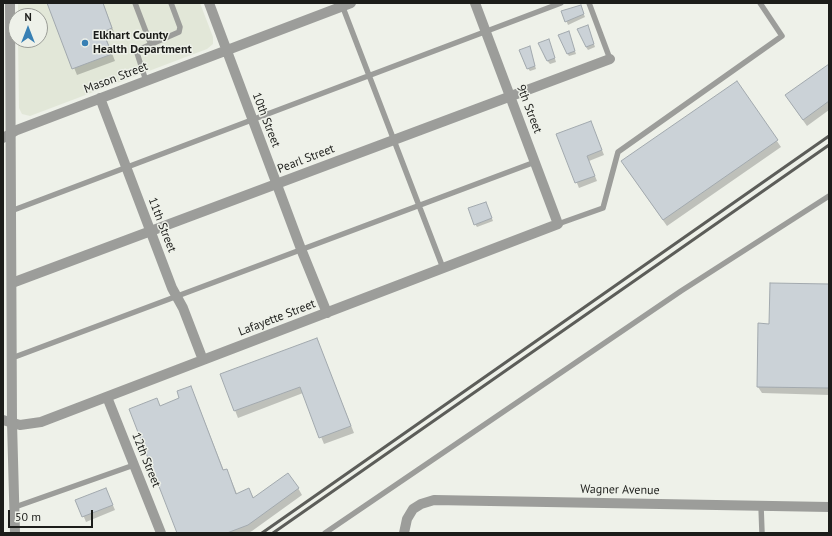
<!DOCTYPE html>
<html>
<head>
<meta charset="utf-8">
<style>
	body { margin:0 }
	#map { position:relative; width:832px; height:536px; overflow:hidden; background:#eef1e9; font-family:"PT Sans",sans-serif }
	canvas { display:block }
	.frame { position:absolute; inset:0; border:4px solid #1c1d1a; pointer-events:none }
	.north { position:absolute; left:8px; top:8px; width:40px; height:40px; box-sizing:border-box; background:#eef1e9; border:1px solid #9a9c96; border-radius:50%; rotate:0deg; font-size:11px; font-weight:700; line-height:16px; text-align:center; color:#1c1d1a }
	.north::after { content:''; display:block; margin:auto; width:14px; height:18px; background:#3880b4; clip-path:polygon(50% 0,100% 100%,50% 72%,0 100%) }
	.scale { position:absolute; left:8px; top:510px; width:85px; height:18px; box-sizing:border-box; border:2px solid #1c1d1a; border-top:0; padding-left:5px; font-size:12px; line-height:14px; white-space:nowrap; color:#1c1d1a; -webkit-text-stroke:3px #eef1e9; paint-order:stroke }
</style>
</head>
<body>
<div id="map">
<canvas width="832" height="536"></canvas>
<div class="frame"></div>
<div class="north">N</div>
<div class="scale">50 m</div>
</div>
<script>
const c = document.querySelector('canvas').getContext('2d');
c.lineJoin = 'round';
function fillPath(path, color) {
  c.fillStyle = color;
  c.fill(path, 'evenodd');
}
function shape(rows) {
  const path = new Path2D();
  for (const r of rows) {
    path.moveTo(r[0], r[1]);
    for (let i = 2; i < r.length; i += 2) path.lineTo(r[i], r[i + 1]);
  }
  return path;
}
function trace(path, color, width, dash) {
  c.strokeStyle = color;
  c.lineWidth = width;
  c.lineCap = dash ? 'butt' : 'round';
  c.setLineDash(dash || []);
  c.stroke(path);
}
function label(font, color, halo, rows, align = 'center') {
  c.font = font + ' "PT Sans",sans-serif';
  c.lineWidth = 3;
  c.setLineDash([]);
  c.textBaseline = 'middle';
  c.strokeStyle = halo;
  c.fillStyle = color;
  for (const [text, x, y, turn = 0] of rows) {
    c.save();
    c.translate(x, y);
    c.rotate((+turn || 0) * Math.PI / 180);
    c.textAlign = isNaN(turn) ? turn : align;
    if (halo) c.strokeText(text, 0, 0);
    c.fillText(text, 0, 0);
    c.restore();
  }
}
fillPath(shape([
	[18,3,200,3,213,37,213,44,207,49,30,116,22,114,19,108,18,40,40,40,40,16,18,16]
]), '#e2e7d8');
fillPath(shape([
	[48,3,103,3,115,35,106,38,115,61,77,75],
	[582,10,585,17,568,25,563,12],
	[578,29,589,29,595,47,588,50,586,47],
	[559,36,570,36,576,54,569,56,565,50],
	[550,43,556,62,550,64,545,58,540,44],
	[520,51,531,51,536,69,530,71,525,65],
	[829,65,829,110,807,126,790,102],
	[736,82,781,147,667,226,626,168],
	[593,127,604,155,589,161,597,181,579,188,557,134],
	[487,206,493,221,477,227,475,224],
	[829,285,829,395,762,393,758,387,770,325],
	[317,339,354,433,324,444,303,393,238,418,221,375],
	[194,394,224,471,226,470,230,477,237,494,249,490,254,498,298,488,302,495,252,531,248,533,178,533,156,399,160,407],
	[106,489,115,510,86,522,77,500]
]), '#0003');
const building = shape([
	[47,3,103,3,112,28,103,32,112,54,72,69,47,3],
	[581,5,584,14,565,22,561,11,581,5],
	[588,25,594,44,586,47,577,29,588,25],
	[569,31,575,51,567,54,558,35,569,31],
	[549,39,555,58,547,61,538,43,549,39],
	[530,46,535,66,527,69,519,50,530,46],
	[829,64,829,101,803,120,785,95,829,64],
	[737,81,778,140,663,220,621,161,737,81],
	[591,121,602,150,587,156,595,176,575,183,556,134,591,121],
	[486,202,492,218,474,225,468,208,486,202],
	[770,283,829,284,829,388,757,387,758,323,769,324,770,283],
	[317,338,351,426,319,438,300,387,234,411,220,374,317,338],
	[191,386,223,470,227,469,236,494,249,488,253,498,288,473,299,488,248,525,227,533,177,533,129,409,157,398,160,406,179,398,177,391,191,386],
	[106,488,113,505,82,517,75,500,106,488]
]);
fillPath(building, '#cbd2d7');
trace(building, '#a2a9ae', 1);
trace(shape([
	[135,3,151,45],
	[589,3,610,59],
	[342,5,443,268],
	[146,81,137,53,138,50,179,32,180,27,171,3],
	[11,211,561,3],
	[558,224,603,208,618,152,782,36,760,3],
	[12,358,535,162],
	[761,506,762,533],
	[15,507,134,465],
	[325,533,681,291,829,196]
]), '#9c9d9a', 5.5);
trace(shape([
	[209,3,301,249,327,313],
	[100,98,172,288,183,308,203,360],
	[3,138,17,130,351,3],
	[12,283,610,59],
	[107,397,161,533],
	[3,420,20,425,41,422,558,224,475,3],
	[404,533,407,519,413,509,421,504,434,500,829,507]
]), '#9c9d9a', 10);
trace(shape([
	[10,3,12,423,15,533]
]), '#9c9d9a', 10);
trace(shape([
	[262,533,829,136],
	[273,533,829,145]
]), '#5c5d59', 3);
for (const [x, y, r, color] of [
	[85,43,4,"#3880b4"]
]) {
  const dot = new Path2D();
  dot.arc(x, y, r, 0, 2 * Math.PI);
  c.fillStyle = color;
  c.fill(dot);
  trace(dot, '#eef1e9', 1.5);
}
label('bold 12px', '#1c1d1a', '#eef1e9', [
	["Elkhart County",93,36],
	["Health Department",93,50]
], 'left');
label('12px', '#1c1d1a', '#eef1e9', [
	["Mason Street",116,78,-21],
	["9th Street",529,109,69],
	["10th Street",266,120,69],
	["Pearl Street",306,159,-21],
	["11th Street",162,225,69],
	["Lafayette Street",277,318,-21],
	["12th Street",146,460,68],
	["Wagner Avenue",620,490,1]
]);
</script>
</body>
</html>
